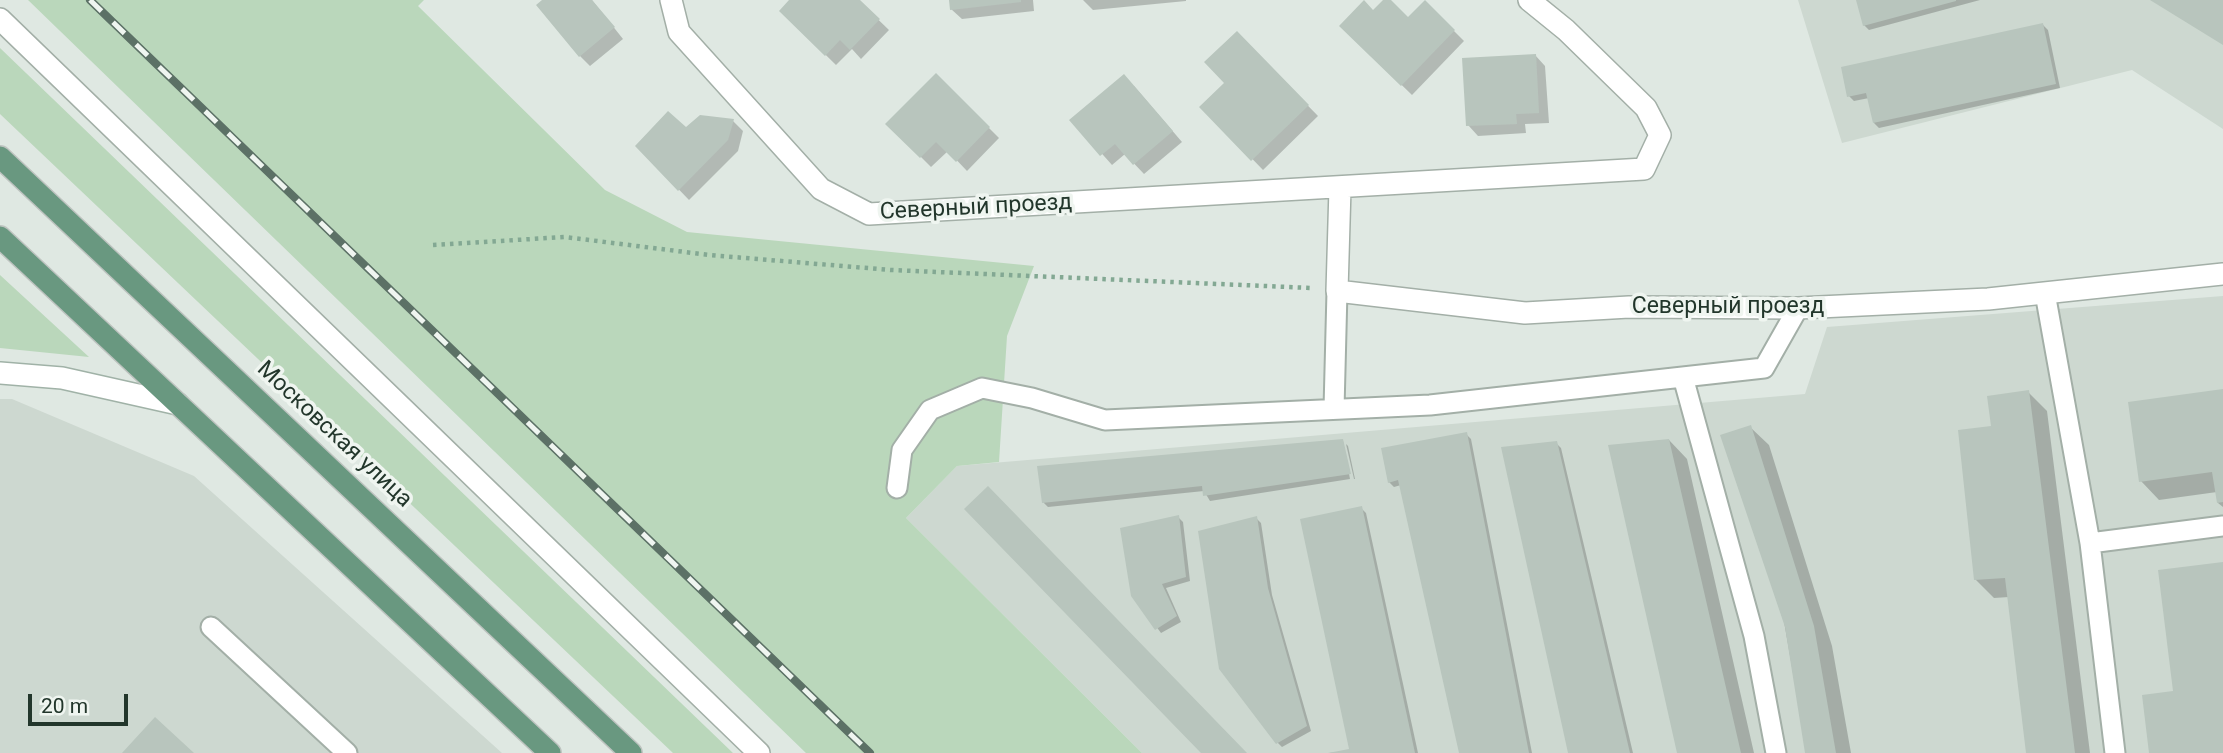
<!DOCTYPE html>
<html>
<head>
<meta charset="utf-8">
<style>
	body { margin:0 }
	#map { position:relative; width:2223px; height:753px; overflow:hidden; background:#dfe8e2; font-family:Roboto,sans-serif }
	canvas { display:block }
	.scale { position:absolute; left:28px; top:694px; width:100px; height:32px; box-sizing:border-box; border:4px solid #22362b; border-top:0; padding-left:9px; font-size:21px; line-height:24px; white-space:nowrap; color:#22362b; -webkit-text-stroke:5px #eff5f0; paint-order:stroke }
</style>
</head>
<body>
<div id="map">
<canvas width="2223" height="753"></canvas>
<div class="scale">20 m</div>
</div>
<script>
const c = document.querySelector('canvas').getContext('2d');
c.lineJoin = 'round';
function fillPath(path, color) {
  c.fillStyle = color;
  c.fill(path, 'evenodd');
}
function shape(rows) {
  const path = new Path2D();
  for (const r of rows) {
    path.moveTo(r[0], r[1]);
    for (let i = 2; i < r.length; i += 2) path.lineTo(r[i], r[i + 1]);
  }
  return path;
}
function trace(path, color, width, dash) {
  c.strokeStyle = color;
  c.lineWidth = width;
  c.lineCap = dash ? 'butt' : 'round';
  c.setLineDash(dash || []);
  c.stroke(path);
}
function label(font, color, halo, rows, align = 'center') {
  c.font = font + ' Roboto,sans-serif';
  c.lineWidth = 7;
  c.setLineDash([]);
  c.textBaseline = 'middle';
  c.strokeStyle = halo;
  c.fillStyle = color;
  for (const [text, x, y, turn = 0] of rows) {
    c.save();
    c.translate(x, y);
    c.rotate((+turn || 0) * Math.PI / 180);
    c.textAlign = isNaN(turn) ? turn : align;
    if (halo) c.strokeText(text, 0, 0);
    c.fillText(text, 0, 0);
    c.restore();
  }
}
fillPath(shape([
	[1798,0,2223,0,2223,129,2132,70,1842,143],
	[2223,296,2223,753,1142,753,906,518,957,466,1805,394,1827,327],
	[0,399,12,399,194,476,502,753,0,753]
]), '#cdd8d0');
fillPath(shape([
	[28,0,424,0,418,6,605,190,687,232,1034,266,1007,336,999,462,957,466,906,518,1142,753,806,753],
	[0,48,733,753,673,753,0,114],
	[0,275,89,357,0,348]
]), '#bad7bb');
fillPath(shape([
	[545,0,592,0,623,39,590,66,580,56],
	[792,0,858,0,889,30,861,59,852,49,836,65,781,11],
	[950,0,1033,0,1034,11,962,19,951,9],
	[1083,0,1186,0,1186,1,1093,10],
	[1385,0,1408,20,1425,2,1464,41,1412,95,1341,26,1373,12],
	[1858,0,1980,0,1869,30,1864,25],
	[2043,25,2048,30,2060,88,1879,128,1874,123,1869,98,1854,101,1849,96],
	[1237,33,1318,116,1263,170,1202,107,1226,83],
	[1535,55,1545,66,1549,123,1525,124,1526,133,1478,136,1468,125],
	[936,75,999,138,967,171,948,151,931,167,888,124],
	[1134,86,1182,142,1144,174,1125,154,1112,165,1072,120],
	[733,121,743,131,738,151,689,200,637,146,686,130],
	[2223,391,2223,507,2218,503,2217,492,2159,500,2141,481],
	[2028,392,2047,411,2090,753,2028,753,2009,597,1994,598,1975,579,1993,427],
	[1750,427,1769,445,1832,646,1851,753,1807,753],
	[1466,434,1471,439,1532,753,1460,753,1401,485,1394,487,1389,482],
	[1669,440,1687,459,1754,753,1679,753],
	[1343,441,1350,479,1210,501,1204,491,1048,507,1043,502],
	[1556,443,1561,448,1633,753,1569,753],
	[1346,444,1348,446,1355,479,1354,479],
	[1361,508,1366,513,1418,753,1329,753,1351,751],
	[1178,517,1183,522,1190,581,1166,588,1181,622,1161,633,1133,595],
	[1256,518,1261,523,1272,595,1311,731,1282,747,1277,742]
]), '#0003');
fillPath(shape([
	[542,0,592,0,615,27,579,57,536,5],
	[789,0,860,0,880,19,850,50,840,40,825,56,779,11],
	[949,0,1021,0,1021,2,950,10],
	[1364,0,1373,10,1383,0,1391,0,1408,17,1425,0,1455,30,1401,86,1339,26],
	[1856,0,1956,0,1956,1,1863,26],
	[2150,0,2223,0,2223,45],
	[2043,23,2056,84,1873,123,1866,93,1847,97,1841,67],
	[1237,31,1309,105,1251,161,1199,107,1224,83,1204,62],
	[1536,54,1539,113,1516,114,1517,124,1466,126,1462,58],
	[936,73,990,127,956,162,936,142,920,158,885,124],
	[1124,74,1173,131,1133,165,1115,144,1100,156,1069,120],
	[668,111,686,127,700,115,734,119,728,140,678,191,635,146],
	[2223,389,2223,502,2217,503,2212,472,2139,482,2128,402],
	[2029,390,2075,753,2026,753,2005,578,1974,580,1958,430,1991,426,1987,396],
	[1751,425,1814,626,1836,753,1805,753,1785,627,1720,435],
	[1467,432,1529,753,1459,753,1398,480,1388,483,1381,448],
	[1343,439,1351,474,1203,496,1202,486,1042,503,1037,466],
	[1669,439,1741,753,1677,753,1608,445],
	[1557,441,1630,753,1568,753,1501,447],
	[988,486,1247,753,1201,753,964,509],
	[1362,506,1415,753,1328,753,1349,749,1300,519],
	[1179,515,1186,577,1162,584,1177,616,1155,630,1131,596,1120,528],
	[1257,516,1268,588,1307,726,1276,744,1219,669,1198,531],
	[2223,562,2223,753,2149,753,2142,695,2173,691,2158,570],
	[155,717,194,753,122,753]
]), '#b8c5bd');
const lane = shape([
	[2045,293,2090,543],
	[1683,377,1754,636,1776,753],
	[1334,409,1337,291],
	[897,488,902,450,930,410,982,388,1032,398,1105,420,1430,405,1764,368,1798,308],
	[211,627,347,753],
	[2115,753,2090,543,2223,526]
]);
const street = shape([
	[671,0,679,32,821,189,869,214,1644,169,1660,135,1646,108,1566,30,1529,0],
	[0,19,759,753],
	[1340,188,1337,291,1525,313,1629,307,1798,308,1988,299,2223,274]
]);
const secondary = shape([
	[0,373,62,378,178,404]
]);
const primary = shape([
	[0,157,631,753],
	[0,237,550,753]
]);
trace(lane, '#a3afa7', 23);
trace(street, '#a3afa7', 24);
trace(secondary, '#a0b2a7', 24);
trace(primary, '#bdc3bf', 24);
trace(shape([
	[433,245,565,237,709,255,891,270,1312,288]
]), '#83a893', 4.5, [3.5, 5]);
trace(lane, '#fff', 19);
trace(street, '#fff', 21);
trace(secondary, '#fff', 21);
trace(primary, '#699880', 21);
const rail = shape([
	[90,0,870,753]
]);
trace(rail, '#5c7166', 8);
trace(rail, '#eff5f0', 5, [16]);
label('23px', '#22362b', '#eff5f0', [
	["Северный проезд",976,208,-3],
	["Северный проезд",1728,307],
	["Московская улица",334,435,43]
]);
</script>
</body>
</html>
